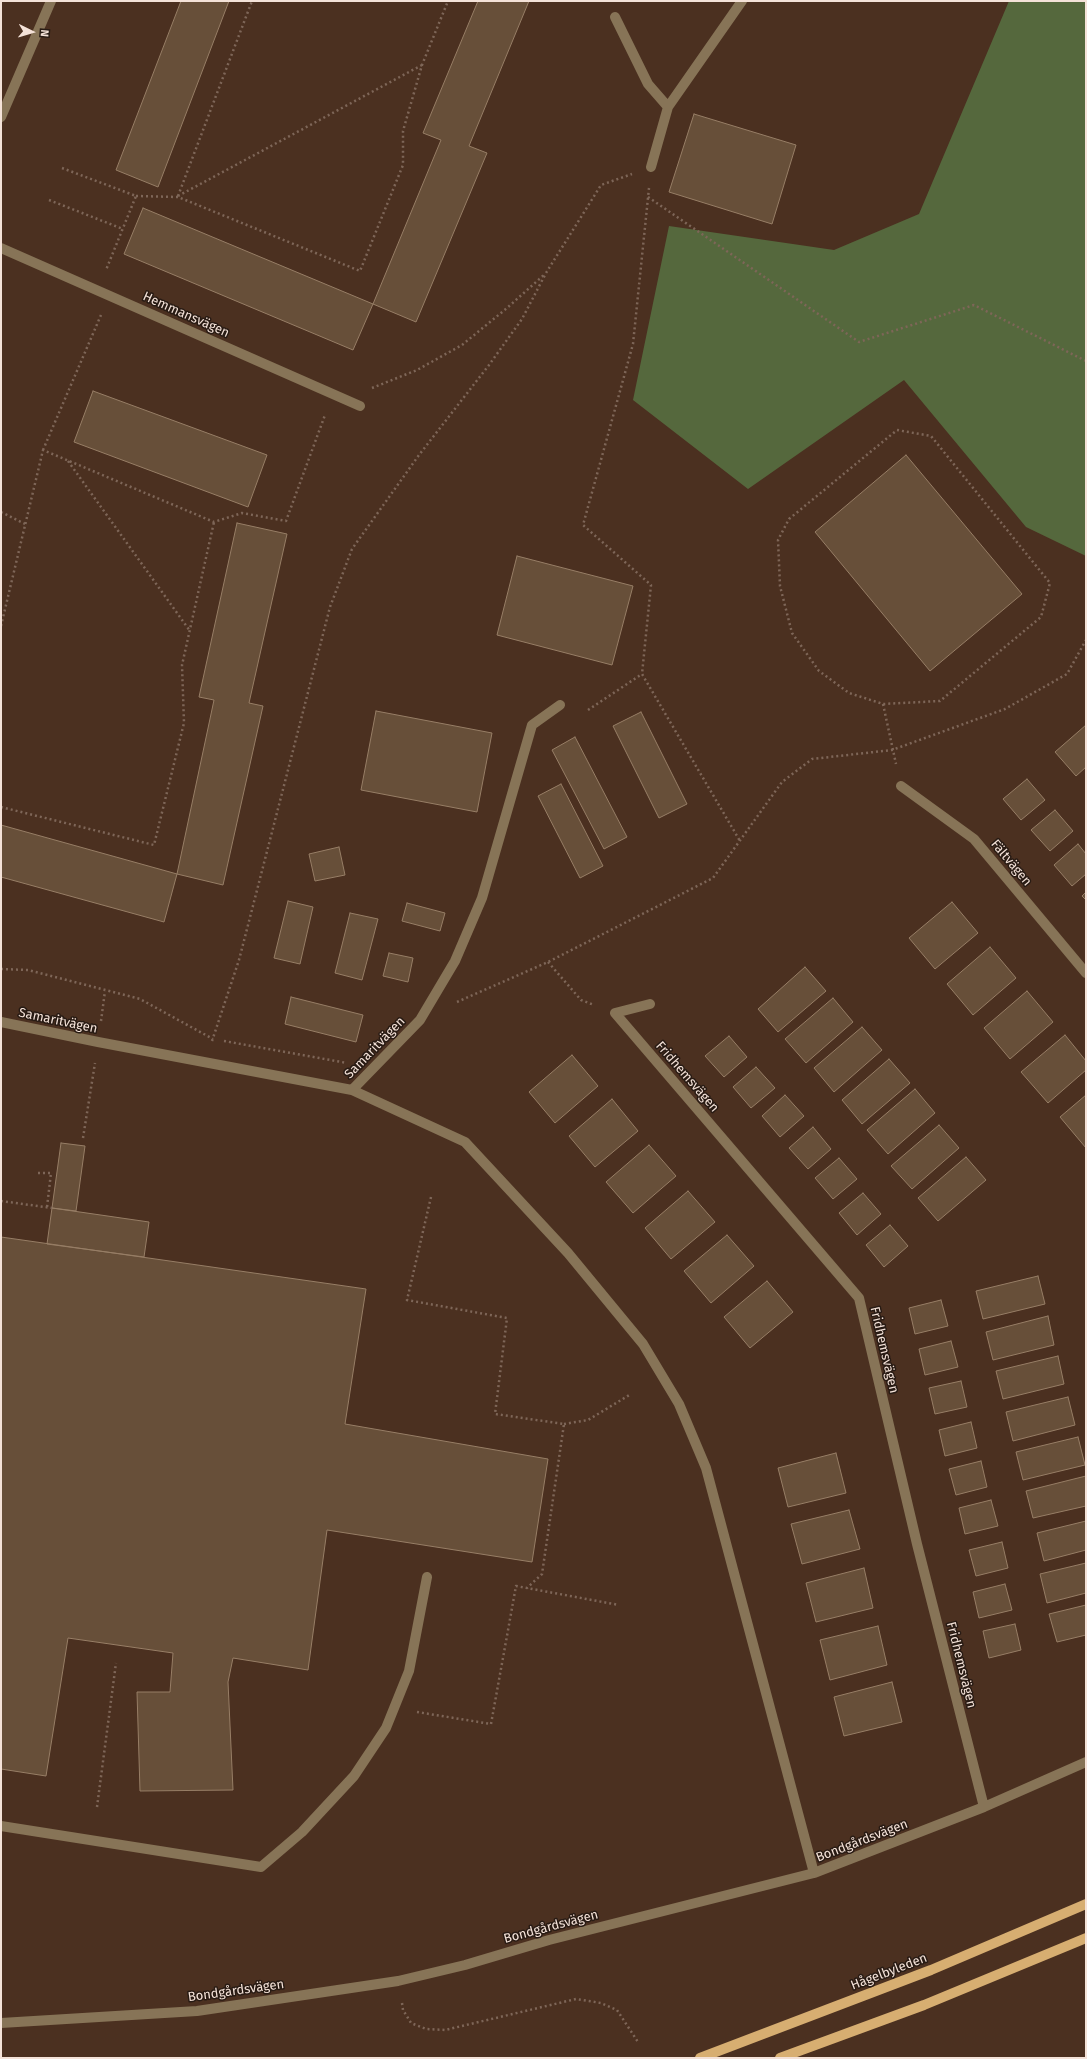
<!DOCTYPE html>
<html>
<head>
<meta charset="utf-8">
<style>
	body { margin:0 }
	#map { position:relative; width:1087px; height:2059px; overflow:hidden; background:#4b3020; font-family:"Fira Sans",sans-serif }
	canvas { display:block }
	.frame { position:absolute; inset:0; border:2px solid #f4e2d8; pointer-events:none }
	.north { position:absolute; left:12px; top:12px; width:40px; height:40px; -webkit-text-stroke:3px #281b14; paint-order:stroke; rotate:95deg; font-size:11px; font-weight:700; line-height:16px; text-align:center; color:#f4e2d8 }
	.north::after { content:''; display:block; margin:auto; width:14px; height:18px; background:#f4e2d8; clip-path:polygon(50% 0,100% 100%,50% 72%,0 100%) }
</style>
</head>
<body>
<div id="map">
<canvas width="1087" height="2059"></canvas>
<div class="frame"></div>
<div class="north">N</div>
</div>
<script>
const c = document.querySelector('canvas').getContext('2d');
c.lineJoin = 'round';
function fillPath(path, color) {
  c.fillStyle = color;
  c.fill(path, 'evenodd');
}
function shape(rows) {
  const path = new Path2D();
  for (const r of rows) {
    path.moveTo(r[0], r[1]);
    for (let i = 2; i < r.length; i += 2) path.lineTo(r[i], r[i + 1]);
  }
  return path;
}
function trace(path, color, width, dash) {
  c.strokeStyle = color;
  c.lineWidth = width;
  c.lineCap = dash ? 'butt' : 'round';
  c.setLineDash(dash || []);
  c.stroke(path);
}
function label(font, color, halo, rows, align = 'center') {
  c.font = font + ' "Fira Sans",sans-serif';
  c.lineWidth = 3;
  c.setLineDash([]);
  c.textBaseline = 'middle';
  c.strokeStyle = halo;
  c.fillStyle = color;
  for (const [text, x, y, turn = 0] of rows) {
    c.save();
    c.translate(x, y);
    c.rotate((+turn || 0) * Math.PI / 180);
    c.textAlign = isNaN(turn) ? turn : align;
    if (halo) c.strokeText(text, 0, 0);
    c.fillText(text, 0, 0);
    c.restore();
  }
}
fillPath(shape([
	[1009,1,1086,1,1086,556,1026,527,904,380,748,489,633,400,669,226,834,250,919,214]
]), '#55683d');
const building = shape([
	[181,1,229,1,158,187,116,170,181,1],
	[478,1,529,1,469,146,487,153,416,322,373,304,441,140,423,133,478,1],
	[694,114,796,145,772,224,669,192,694,114],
	[143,208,373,304,353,350,124,254,143,208],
	[93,391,267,455,248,507,74,442,93,391],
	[906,455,1022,594,930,671,815,532,906,455],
	[237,523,287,534,249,703,263,706,223,885,177,874,214,700,199,697,237,523],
	[517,556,633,586,612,665,497,635,517,556],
	[376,711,492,733,477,812,361,790,376,711],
	[641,712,687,804,659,818,613,726,641,712],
	[1086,725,1086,767,1076,776,1055,752,1086,725],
	[575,737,627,837,604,849,552,750,575,737],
	[1027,779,1045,800,1021,820,1003,799,1027,779],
	[561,784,603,866,580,878,538,796,561,784],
	[1055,810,1073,831,1050,851,1031,830,1055,810],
	[1,825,177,874,164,922,1,877,1,825],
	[1078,844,1086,854,1086,874,1072,886,1054,865,1078,844],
	[339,847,345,875,315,881,309,854,339,847],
	[1086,892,1086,900,1082,896,1086,892],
	[288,901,313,907,300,964,274,958,288,901],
	[952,902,978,933,935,969,909,938,952,902],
	[407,903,445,913,440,931,402,921,407,903],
	[350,913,378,919,362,980,335,973,350,913],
	[990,947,1016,978,973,1015,947,984,990,947],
	[389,953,413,958,408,982,383,976,389,953],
	[805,967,826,991,778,1032,758,1009,805,967],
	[1027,991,1053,1022,1010,1059,984,1028,1027,991],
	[291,997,363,1015,356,1042,285,1024,291,997],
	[833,998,853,1022,806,1063,785,1039,833,998],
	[862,1027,882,1050,834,1092,814,1068,862,1027],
	[1065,1035,1086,1061,1086,1070,1048,1103,1021,1072,1065,1035],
	[729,1036,747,1057,724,1077,705,1056,729,1036],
	[572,1055,598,1086,555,1123,529,1092,572,1055],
	[889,1059,910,1083,862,1124,842,1100,889,1059],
	[756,1067,775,1088,751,1108,733,1087,756,1067],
	[915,1089,935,1113,888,1154,867,1130,915,1089],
	[785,1095,804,1116,780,1137,762,1116,785,1095],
	[1086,1095,1086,1148,1060,1117,1086,1095],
	[612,1099,638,1131,595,1167,569,1136,612,1099],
	[939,1125,959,1148,912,1189,891,1166,939,1125],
	[813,1127,831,1149,808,1169,789,1148,813,1127],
	[61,1143,85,1146,76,1211,52,1208,61,1143],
	[649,1145,676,1176,633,1213,606,1182,649,1145],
	[966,1157,986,1180,938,1221,918,1198,966,1157],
	[839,1158,857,1179,833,1199,815,1178,839,1158],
	[688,1191,715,1222,671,1259,645,1228,688,1191],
	[863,1193,881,1214,857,1235,839,1213,863,1193],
	[52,1208,149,1222,144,1257,47,1244,52,1208],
	[890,1225,908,1246,884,1267,866,1245,890,1225],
	[727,1235,754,1266,711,1303,684,1271,727,1235],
	[1,1237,366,1289,345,1424,548,1459,532,1562,327,1530,308,1670,233,1658,228,1682,233,1790,140,1791,137,1692,170,1692,173,1653,68,1638,46,1776,1,1769,1,1237],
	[1038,1276,1045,1304,983,1319,976,1291,1038,1276],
	[767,1281,793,1312,750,1348,724,1317,767,1281],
	[941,1300,948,1326,915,1334,909,1308,941,1300],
	[1048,1316,1054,1345,993,1360,986,1332,1048,1316],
	[951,1341,958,1367,925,1375,919,1349,951,1341],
	[1058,1356,1064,1384,1003,1399,996,1371,1058,1356],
	[961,1381,967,1407,935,1414,929,1388,961,1381],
	[1068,1397,1075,1425,1013,1441,1006,1412,1068,1397],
	[971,1422,977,1448,945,1456,939,1430,971,1422],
	[1078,1437,1085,1465,1023,1480,1016,1452,1078,1437],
	[836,1453,846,1493,788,1507,778,1468,836,1453],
	[981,1461,987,1487,956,1495,949,1469,981,1461],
	[1086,1476,1086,1506,1033,1518,1026,1491,1086,1476],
	[991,1500,998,1526,965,1534,959,1508,991,1500],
	[849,1510,860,1549,802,1564,791,1524,849,1510],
	[1086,1521,1086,1550,1044,1561,1037,1533,1086,1521],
	[1002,1542,1008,1568,976,1576,969,1550,1002,1542],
	[1086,1563,1086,1593,1047,1603,1040,1574,1086,1563],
	[864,1568,873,1608,816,1622,806,1583,864,1568],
	[1005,1584,1012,1610,979,1618,973,1592,1005,1584],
	[1086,1605,1086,1635,1057,1642,1049,1614,1086,1605],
	[1015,1624,1021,1650,989,1658,983,1631,1015,1624],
	[878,1626,887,1665,830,1680,820,1640,878,1626],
	[892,1682,902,1722,844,1736,834,1697,892,1682]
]);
fillPath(building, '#674f39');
trace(building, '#977e66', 1);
trace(shape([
	[62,168,136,196,106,270],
	[649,188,633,344,583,525,651,585,642,674,740,841],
	[136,196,178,197,360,271,403,165,403,131,422,65,448,1],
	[178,196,422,65],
	[178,196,252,1],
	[648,197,859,342,974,305,1086,361],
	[49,200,123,229],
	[372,388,417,370,462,345,507,308,545,274],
	[897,430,931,436,1050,583,1041,617,940,701,883,704,849,693,819,671,792,633,780,586,778,540,789,519,897,430],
	[43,450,101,315],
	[68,461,190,631],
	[1,512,25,524],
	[1,626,43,450,214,522,242,513,286,521,325,415],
	[883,704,896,764],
	[588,710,642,674],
	[1,807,154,845,184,723,182,665,214,522],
	[548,962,581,1000,594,1005],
	[1,969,28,970,140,999,213,1039],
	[457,1002,548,962,713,878,782,782,812,759,892,750,1005,709,1067,674,1086,640],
	[101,1021,105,991],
	[212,1041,239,960,330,607,352,549,419,455,489,365,522,319,546,273,601,185,632,174],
	[224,1041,347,1063],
	[83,1138,95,1063],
	[38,1173,51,1173,47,1207],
	[431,1197,407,1300,507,1318,495,1414,564,1424,542,1574,527,1588],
	[1,1201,52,1208],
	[564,1424,588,1420,631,1394],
	[417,1712,491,1724,516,1586,619,1605],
	[97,1807,116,1663],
	[402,2003,403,2010,411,2023,426,2029,445,2030,576,1999,601,2003,617,2010,638,2042]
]), '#7e6658', 2.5, [2, 3]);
trace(shape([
	[615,17,648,84,668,107],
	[1,117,51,1],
	[651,167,668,107,742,1],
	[1,248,360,406],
	[901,786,974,839,1086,973],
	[650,1004,615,1013,859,1298,917,1544,984,1807],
	[1,1022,98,1042,352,1090,420,1020,455,961,482,898,532,725,560,705],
	[352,1090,465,1142,568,1253,643,1344,679,1404,706,1468,814,1873],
	[1,1826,261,1867,302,1832,354,1776,386,1728,409,1671,427,1577],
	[1,2023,197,2011,398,1981,465,1965,549,1940,814,1873,984,1807,1086,1762]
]), '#877457', 10);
trace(shape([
	[700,2058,931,1970,1086,1904],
	[780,2058,924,2005,1086,1938]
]), '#d7ae71', 10);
label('13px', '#f4e2d8', '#281b14', [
	["Hemmansvägen",186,315,24],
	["Fältvägen",1011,863,50],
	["Samaritvägen",58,1021,12],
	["Samaritvägen",375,1048,-46],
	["Fridhemsvägen",687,1077,49],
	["Fridhemsvägen",884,1350,77],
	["Fridhemsvägen",961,1665,76],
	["Bondgårdsvägen",862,1841,-21],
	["Bondgårdsvägen",551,1927,-15],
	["Hågelbyleden",889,1972,-21],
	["Bondgårdsvägen",236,1991,-8]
]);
</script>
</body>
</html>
